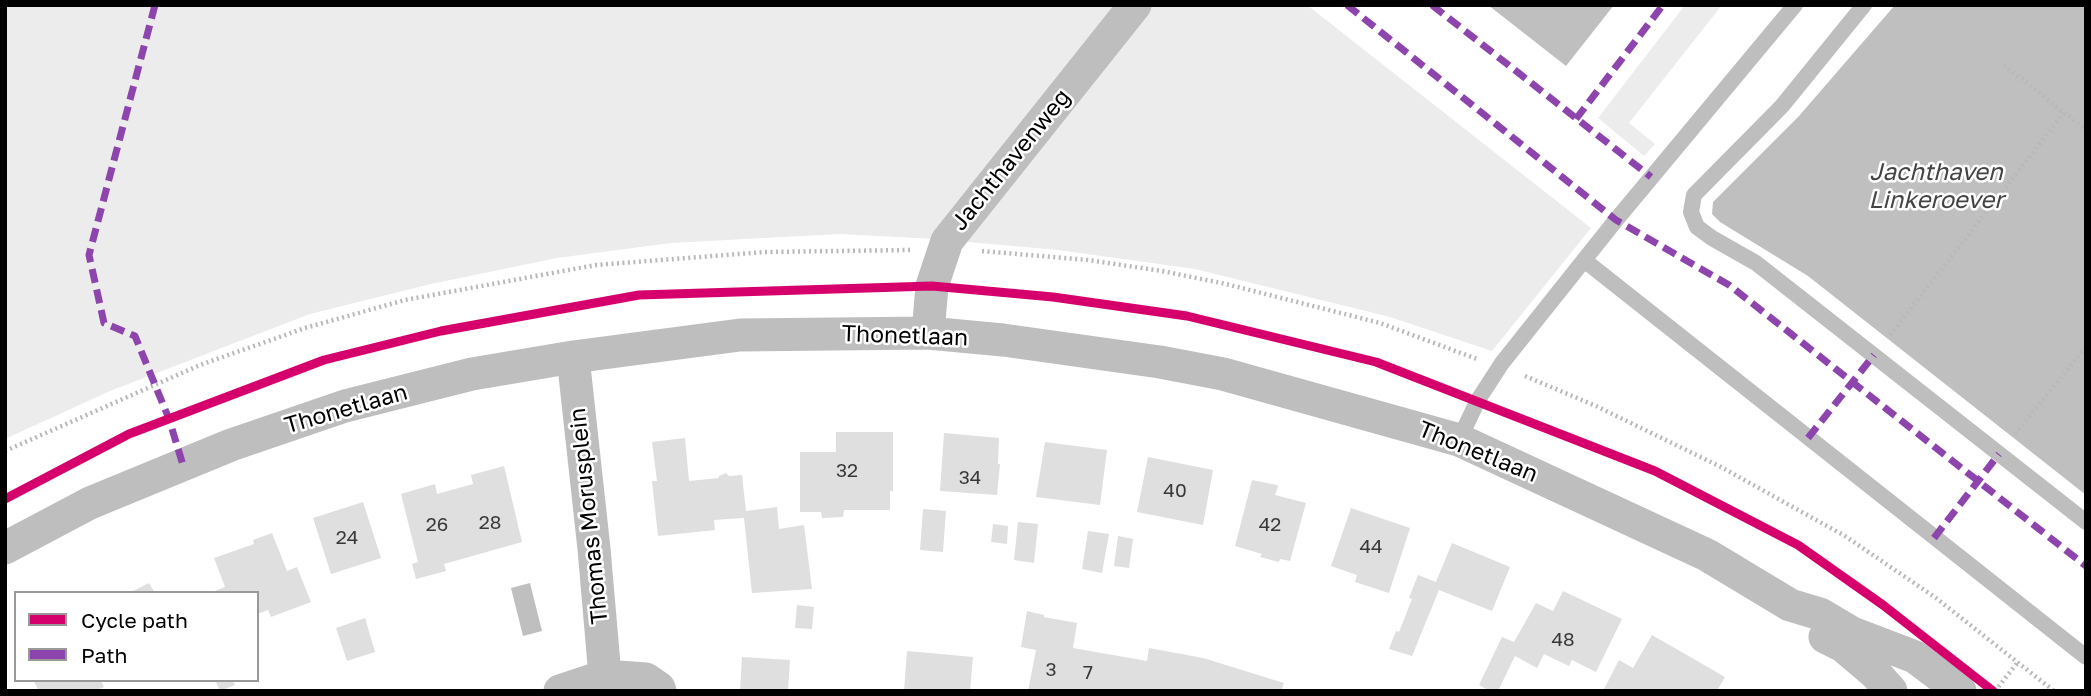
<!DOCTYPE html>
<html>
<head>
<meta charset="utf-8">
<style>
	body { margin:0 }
	#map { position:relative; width:2091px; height:696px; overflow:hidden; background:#fff; font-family:"Golos Text",sans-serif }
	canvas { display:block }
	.frame { position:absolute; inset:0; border:7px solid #000; pointer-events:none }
	.legend { position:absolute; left:14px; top:591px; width:245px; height:91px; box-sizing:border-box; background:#fff; border:2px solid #999; margin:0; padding:9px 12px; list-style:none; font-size:21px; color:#000 }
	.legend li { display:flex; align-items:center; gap:14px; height:35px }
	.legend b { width:35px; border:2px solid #999 }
</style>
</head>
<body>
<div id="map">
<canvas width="2091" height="696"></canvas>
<div class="frame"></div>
<ul class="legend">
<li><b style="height:9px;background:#d6006c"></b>Cycle path</li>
<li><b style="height:9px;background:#8e44ad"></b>Path</li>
</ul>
</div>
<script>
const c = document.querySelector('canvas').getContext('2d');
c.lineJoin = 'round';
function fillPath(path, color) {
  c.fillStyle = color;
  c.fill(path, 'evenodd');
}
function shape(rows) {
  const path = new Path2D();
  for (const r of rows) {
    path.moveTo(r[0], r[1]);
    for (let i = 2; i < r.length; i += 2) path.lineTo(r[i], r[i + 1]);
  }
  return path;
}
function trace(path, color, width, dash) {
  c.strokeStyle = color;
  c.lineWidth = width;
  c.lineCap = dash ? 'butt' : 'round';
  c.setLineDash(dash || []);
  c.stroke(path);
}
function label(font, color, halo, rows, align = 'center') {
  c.font = font + ' "Golos Text",sans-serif';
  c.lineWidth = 5;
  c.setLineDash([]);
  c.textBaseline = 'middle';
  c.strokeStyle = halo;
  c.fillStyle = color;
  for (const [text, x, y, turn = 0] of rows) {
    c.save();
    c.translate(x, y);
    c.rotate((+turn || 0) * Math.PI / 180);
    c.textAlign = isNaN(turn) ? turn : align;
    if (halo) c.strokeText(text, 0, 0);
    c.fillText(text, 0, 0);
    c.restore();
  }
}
fillPath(shape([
	[5,5,1307,5,1591,228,1492,351,1390,317,1195,269,1058,250,934,239,840,234,671,243,557,258,431,284,310,314,110,391,5,439],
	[1685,5,1722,5,1629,123,1655,144,1644,156,1598,118]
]), '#ececec');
fillPath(shape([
	[1488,5,1614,5,1566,66],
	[1895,5,2086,5,2086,495,1808,276,1720,222,1712,214,1713,202,1799,116],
	[530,583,542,631,523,636,511,588]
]), '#bfbfbf');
fillPath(shape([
	[836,432,893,432,893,491,890,491,890,510,844,510,843,517,822,518,821,512,800,512,800,452,836,452],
	[944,433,999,438,998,464,1000,464,997,495,940,491],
	[685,438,689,481,719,478,719,476,726,473,729,476,742,475,746,511,777,507,779,529,804,525,812,589,752,593,744,518,714,520,715,530,658,536,652,481,657,481,652,442],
	[1045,442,1107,450,1100,505,1036,497],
	[1148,457,1213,470,1203,525,1137,512],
	[504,466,522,542,444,564,446,571,416,579,412,564,418,562,401,494,435,484,437,494,473,484,471,475],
	[1252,480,1277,485,1278,487,1275,495,1306,503,1290,561,1280,559,1279,562,1260,557,1262,554,1235,546],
	[363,502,381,558,331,574,313,518],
	[1351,508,1410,528,1389,593,1355,582,1357,575,1331,566],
	[923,509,946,511,943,552,920,550],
	[1018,522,1038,524,1034,563,1014,560],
	[993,524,1008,526,1007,544,991,542],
	[1088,531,1109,534,1102,573,1082,569],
	[272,533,287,571,297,567,311,602,271,617,268,610,257,614,257,593,210,593,225,587,214,558,254,544,253,540],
	[1118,536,1133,539,1129,568,1114,566],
	[1452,543,1510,567,1492,611,1439,590,1412,656,1389,649,1396,631,1399,632,1412,599,1409,598,1418,575,1436,582],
	[149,583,155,593,129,593],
	[1563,591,1622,619,1596,672,1572,660,1569,666,1544,654,1537,668,1515,656,1498,691,1490,691,1479,685,1502,637,1514,642,1536,603,1553,611],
	[797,605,814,607,812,629,795,628],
	[1027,611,1044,615,1044,617,1077,623,1073,648,1147,661,1149,648,1203,658,1284,683,1281,691,1028,691,1036,650,1021,647],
	[365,618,375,652,347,661,336,628],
	[1652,635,1725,677,1717,691,1603,691,1619,660,1633,668],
	[907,651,973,657,970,691,904,691],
	[742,657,790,660,788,691,740,691],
	[33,680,101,680,104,687,95,691,39,691],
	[215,680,233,680,235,685,220,691]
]), '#dfdfdf');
trace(shape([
	[2004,65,2086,130],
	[982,251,1088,260,1162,271,1226,284,1380,323,1477,359],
	[1890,335,2064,113],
	[1525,376,1596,406,1721,467,1845,536,1936,598,2054,691],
	[2015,434,2086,347],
	[5,451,200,365,305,328,405,300,596,265,765,252,910,250],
	[1995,691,2018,662]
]), '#b9b9b9', 4.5, [2, 3.5]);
trace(shape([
	[1864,5,1782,106,1694,195,1691,212,1697,227,1712,238,1756,263,2086,522],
	[1584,260,2086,657],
	[1459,440,1478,400,1502,363,1616,220,1795,5]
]), '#bebebe', 16);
trace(shape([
	[928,333,932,286,947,241,1135,5],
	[5,548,90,503,231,445,345,406,472,374,573,357,740,335,928,333,1003,340,1160,362,1223,374,1459,440,1707,555,1790,605,1820,614,1852,633,1915,657,1960,691],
	[1825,637,1843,646,1876,674,1891,691],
	[605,676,646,679,659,688,660,691],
	[560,691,605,676,594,549,573,357]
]), '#bebebe', 33);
trace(shape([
	[155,5,89,255,104,323,135,336,169,419,183,465],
	[1347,5,1616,220,1729,285,2086,566],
	[1432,5,1651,177],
	[1576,119,1663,5],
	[1808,438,1874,355],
	[1934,538,1999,454]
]), '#8e44ad', 7, [14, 7]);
trace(shape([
	[5,499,129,434,324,360,441,331,639,295,932,286,1053,297,1187,316,1376,362,1655,471,1798,545,1883,605,1993,691]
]), '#d6006c', 9);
label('19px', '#383838', null, [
	["32",847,471],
	["34",970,478],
	["40",1175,491],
	["28",490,523],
	["26",437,525],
	["42",1270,525],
	["24",347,538],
	["44",1371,547],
	["48",1563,640],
	["3",1051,670],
	["7",1088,673]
]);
label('23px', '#000', '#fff', [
	["Jachthavenweg",1011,160,-51],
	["Thonetlaan",905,336,2],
	["Thonetlaan",346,409,-16],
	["Thonetlaan",1478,452,22],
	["Thomas Morusplein",589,516,-96]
]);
label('italic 24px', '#444', '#fff', [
	["Jachthaven",1936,172],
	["Linkeroever",1936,200]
]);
</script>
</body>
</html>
